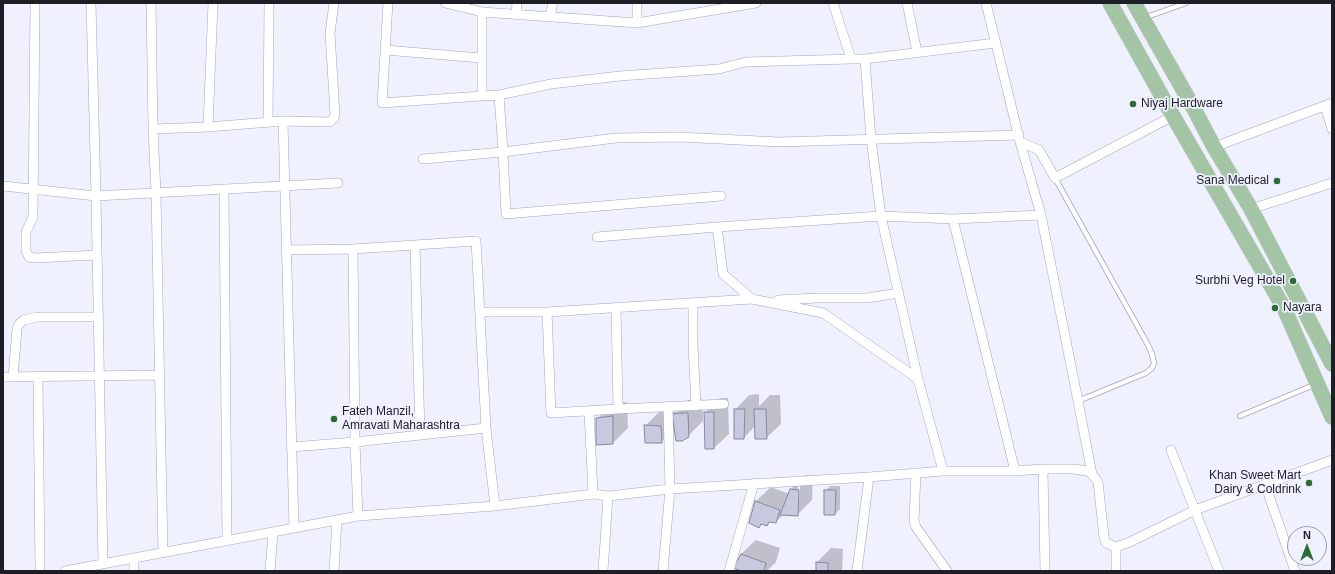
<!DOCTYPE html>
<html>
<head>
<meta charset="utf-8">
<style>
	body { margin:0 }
	#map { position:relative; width:1335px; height:574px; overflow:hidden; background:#f0f1ff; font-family:Arial,sans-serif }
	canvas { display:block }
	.frame { position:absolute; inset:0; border:4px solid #1d1e26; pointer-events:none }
	.north { position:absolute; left:1287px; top:526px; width:40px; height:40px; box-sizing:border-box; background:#f0f1ff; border:1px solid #9c9da8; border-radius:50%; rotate:0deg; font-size:11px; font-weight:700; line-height:16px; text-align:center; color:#1d1e26 }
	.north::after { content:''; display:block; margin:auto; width:14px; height:18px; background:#2b6c36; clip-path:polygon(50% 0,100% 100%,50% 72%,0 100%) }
</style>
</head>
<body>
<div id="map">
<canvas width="1335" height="574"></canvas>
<div class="frame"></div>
<div class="north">N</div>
</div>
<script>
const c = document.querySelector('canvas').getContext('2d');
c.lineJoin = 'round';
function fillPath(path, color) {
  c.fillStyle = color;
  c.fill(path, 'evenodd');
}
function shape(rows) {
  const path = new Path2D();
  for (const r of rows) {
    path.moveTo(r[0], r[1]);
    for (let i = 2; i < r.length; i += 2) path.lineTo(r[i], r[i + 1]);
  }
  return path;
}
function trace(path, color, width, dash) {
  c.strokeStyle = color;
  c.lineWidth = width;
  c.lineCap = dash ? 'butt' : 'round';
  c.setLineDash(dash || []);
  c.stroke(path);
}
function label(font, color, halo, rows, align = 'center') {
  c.font = font + ' Arial,sans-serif';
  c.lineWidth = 3.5;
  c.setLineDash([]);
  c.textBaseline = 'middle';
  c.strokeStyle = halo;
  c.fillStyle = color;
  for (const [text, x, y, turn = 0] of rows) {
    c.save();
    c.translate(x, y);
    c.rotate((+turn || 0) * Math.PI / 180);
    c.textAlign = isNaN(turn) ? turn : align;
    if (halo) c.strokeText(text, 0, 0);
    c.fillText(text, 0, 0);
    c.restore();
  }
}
fillPath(shape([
	[759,394,759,406,770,395,780,395,781,424,766,438,756,425,744,438,735,410,749,395],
	[720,398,728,398,729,434,714,448,705,413],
	[702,399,703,421,688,436,675,428,661,442,645,426,660,411,677,412,688,400],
	[627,402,628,428,613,443,597,419,612,404],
	[805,475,813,476,812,500,797,515,784,514,776,522,771,521,767,525,762,524,759,527,756,501,771,487,789,494,790,490],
	[798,486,800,486,799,501,797,501],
	[830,486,840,486,840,509,835,514,825,491],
	[756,540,780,548,776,562,767,571,745,571,741,554],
	[831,548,843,549,842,571,817,571,817,562]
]), '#0003');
const building = shape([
	[734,409,745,409,744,439,734,439,734,409],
	[754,409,766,409,767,439,755,439,754,409],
	[704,412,714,412,714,449,705,449,704,412],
	[681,413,688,413,689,437,682,441,676,441,672,414,681,413],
	[613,416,613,444,596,445,596,418,613,416],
	[644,425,661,426,662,443,645,443,644,425],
	[790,489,799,490,798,516,780,515,790,489],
	[824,490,836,490,835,515,824,515,824,490],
	[755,501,780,510,776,523,769,522,767,526,761,524,759,528,749,523,755,501],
	[741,554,766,563,764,571,742,571,733,568,741,554],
	[816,562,828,563,828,571,816,571,816,562]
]);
fillPath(building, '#c7c9df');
trace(building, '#86879c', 1);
const service = shape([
	[1144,18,1186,3],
	[1055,178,1148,345,1152,354,1154,363,1152,368,1146,373,1078,401],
	[1240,416,1316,384]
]);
const minor = shape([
	[35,3,33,217,26,232,26,251,29,257,35,258,97,255],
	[91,3,96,196,103,564],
	[151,3,153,129,156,193,163,553],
	[388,3,382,103,482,96],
	[445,3,482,12,637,23,756,3],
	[637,3,637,23],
	[833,3,851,59,865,59,995,43],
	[907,3,917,52],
	[986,3,1020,142,1041,215,1078,401,1092,474],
	[482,12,482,96,499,95,503,152,616,138,679,137,779,142,1019,135],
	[516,14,517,3],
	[550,16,553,3],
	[385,50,481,58],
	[865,59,871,139,881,216,918,379,943,471],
	[499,95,551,84,620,76,719,69,746,62,851,59],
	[1325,106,1332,129],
	[283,121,294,528],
	[268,123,269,3],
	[208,127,213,3],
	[153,129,208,127,283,121,330,122,334,118,335,115,330,33,334,3],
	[1020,142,1039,150,1055,178,1173,116],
	[1214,147,1332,103],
	[423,159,503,152,506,214,721,196],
	[3,186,96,196,338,183],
	[224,189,227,541],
	[1251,209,1332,183],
	[953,219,1041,215],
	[717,227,723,274,752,299,823,313,918,379],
	[597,237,717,227,881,216,953,219,1015,471],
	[415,245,420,435],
	[353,249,355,442,358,516],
	[287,250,353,249,476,241,486,428,495,506],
	[778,300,817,298,867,298,899,293],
	[693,303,693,344,696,406],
	[616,307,618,409],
	[480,312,547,312,752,299],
	[547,312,551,413,618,409,724,404],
	[3,377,160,375],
	[13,377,17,329,19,324,24,320,37,317,99,317],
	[38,377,40,571],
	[589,411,593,494],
	[291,447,355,442,486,428],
	[1171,450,1219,571],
	[1043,469,1045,571],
	[916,473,914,521,916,527,947,571],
	[1265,484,1295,571],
	[65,571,358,516,495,506,593,494,608,496,670,489,869,477,943,471,1015,471,1043,469,1073,469,1087,471,1092,474,1098,482,1104,537,1106,543,1116,547,1130,542,1195,510,1332,460],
	[134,571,134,558],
	[270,571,273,532],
	[334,571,337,520],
	[603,571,608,496],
	[663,571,670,489,668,407],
	[729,571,754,483],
	[857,571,869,477],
	[1116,571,1116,547]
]);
const primary = shape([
	[1110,3,1173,116,1284,308,1332,417],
	[1134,3,1193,107,1214,147,1251,209,1332,364]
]);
trace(service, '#a3a5ba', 6);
trace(minor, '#a3a5ba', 10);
trace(primary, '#d2d2d4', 16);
trace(service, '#fff', 4.5);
trace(minor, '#fff', 9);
trace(primary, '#a3c5a6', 15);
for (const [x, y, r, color] of [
	[1133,104,4,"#2b6c36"],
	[1277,181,4,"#2b6c36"],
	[1293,281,4,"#2b6c36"],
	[1275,308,4,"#2b6c36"],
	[334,419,4,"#2b6c36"],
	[1309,483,4,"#2b6c36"]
]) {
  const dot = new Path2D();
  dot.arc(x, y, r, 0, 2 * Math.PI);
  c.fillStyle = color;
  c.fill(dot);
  trace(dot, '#f0f1ff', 1.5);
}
label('12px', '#1d1e26', '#f0f1ff', [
	["Niyaj Hardware",1141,104],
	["Sana Medical",1269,181,"right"],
	["Surbhi Veg Hotel",1285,281,"right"],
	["Nayara",1283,308],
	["Fateh Manzil,",342,412],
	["Amravati Maharashtra",342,426],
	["Khan Sweet Mart",1301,476,"right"],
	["Dairy & Coldrink",1301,490,"right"]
], 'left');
</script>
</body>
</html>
